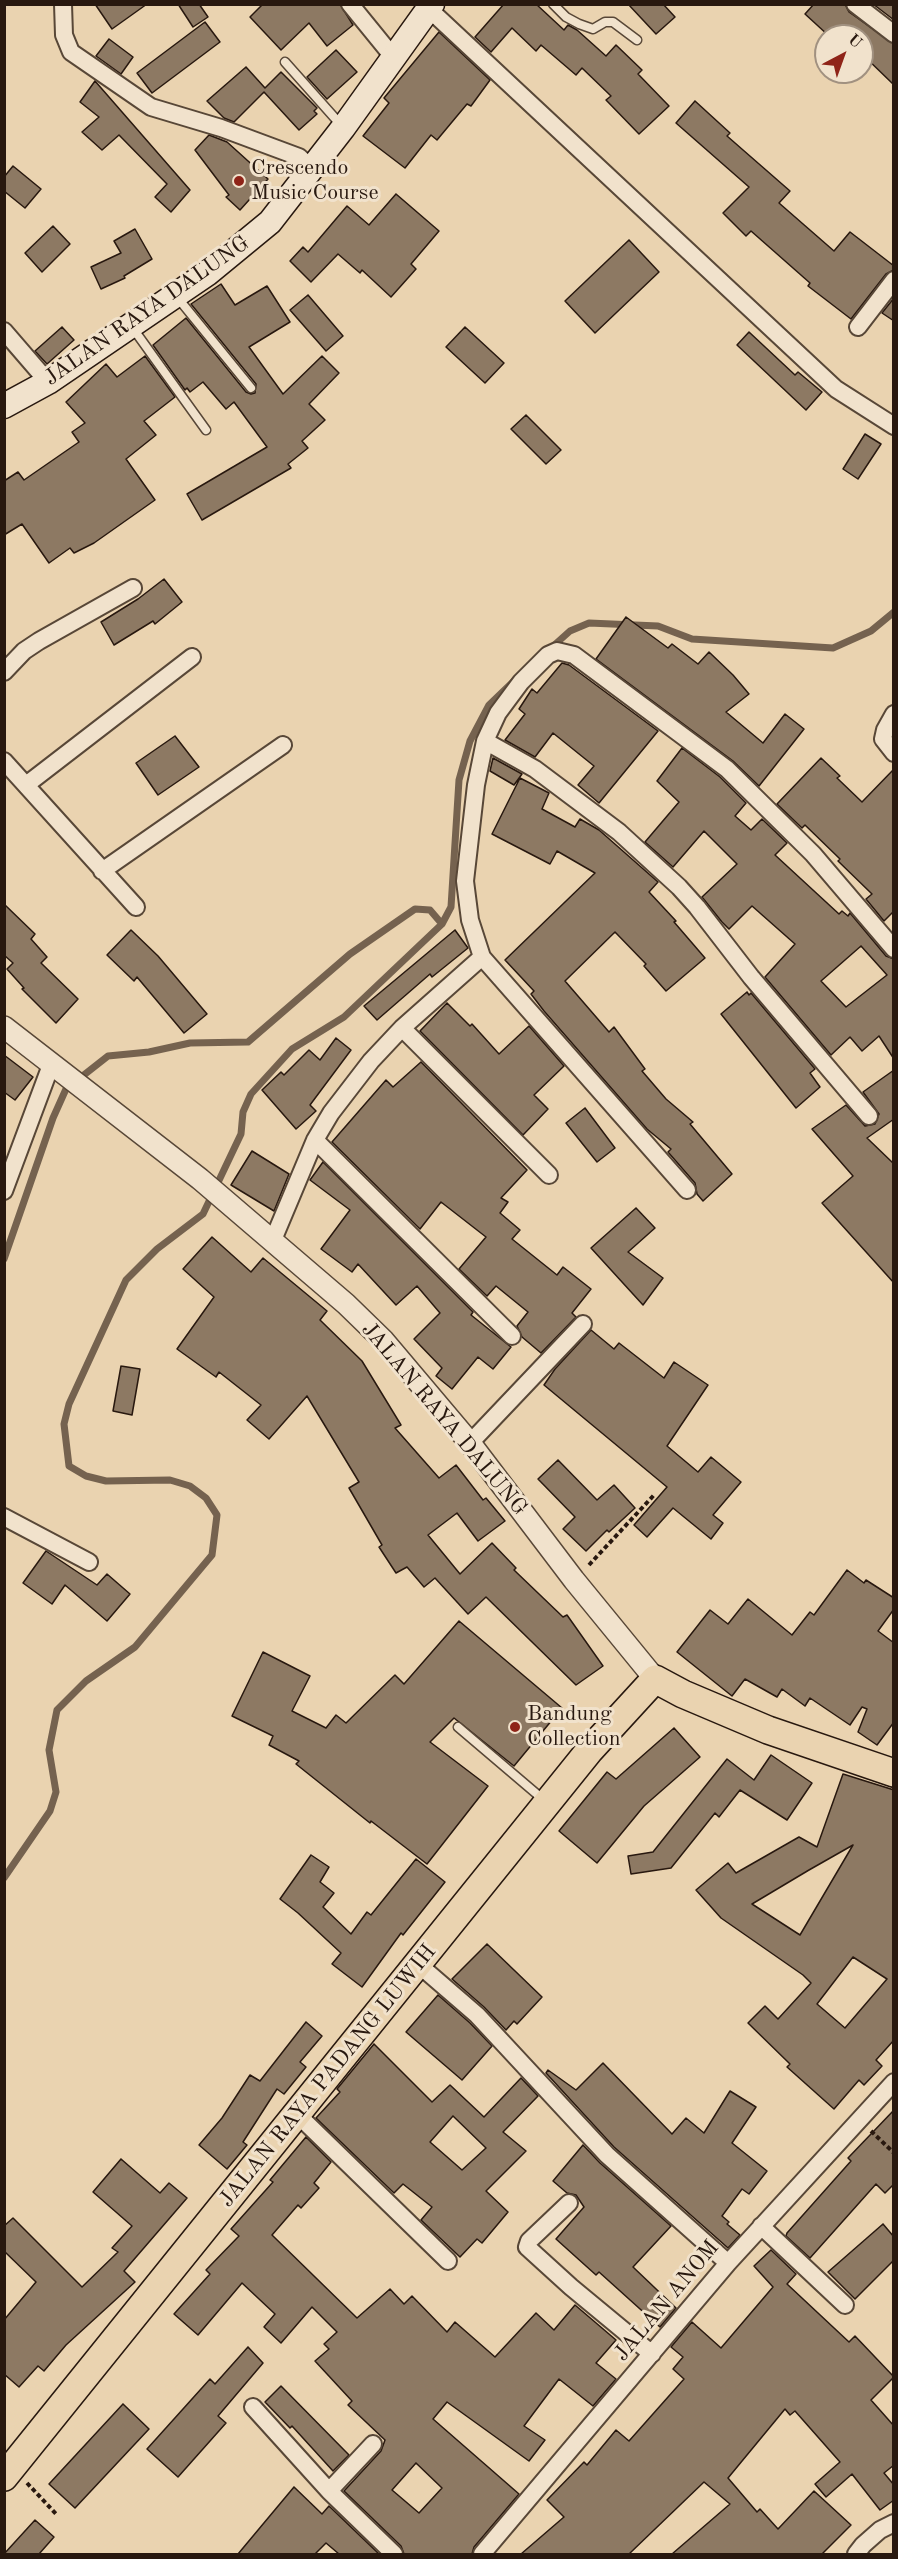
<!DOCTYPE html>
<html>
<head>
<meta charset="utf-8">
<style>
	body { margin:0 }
	#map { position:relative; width:898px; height:2559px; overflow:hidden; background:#ead3b0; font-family:"Old Standard TT",serif }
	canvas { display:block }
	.frame { position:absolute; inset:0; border:6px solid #28180f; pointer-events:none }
	.north { position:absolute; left:814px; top:24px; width:60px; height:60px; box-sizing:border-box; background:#f1e2cc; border:2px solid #a19180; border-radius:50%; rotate:41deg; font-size:16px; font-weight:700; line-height:24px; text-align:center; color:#28180f }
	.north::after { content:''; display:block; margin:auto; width:21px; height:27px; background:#8f2418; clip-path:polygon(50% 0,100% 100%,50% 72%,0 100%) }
</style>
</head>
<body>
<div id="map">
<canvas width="898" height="2559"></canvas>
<div class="frame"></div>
<div class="north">U</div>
</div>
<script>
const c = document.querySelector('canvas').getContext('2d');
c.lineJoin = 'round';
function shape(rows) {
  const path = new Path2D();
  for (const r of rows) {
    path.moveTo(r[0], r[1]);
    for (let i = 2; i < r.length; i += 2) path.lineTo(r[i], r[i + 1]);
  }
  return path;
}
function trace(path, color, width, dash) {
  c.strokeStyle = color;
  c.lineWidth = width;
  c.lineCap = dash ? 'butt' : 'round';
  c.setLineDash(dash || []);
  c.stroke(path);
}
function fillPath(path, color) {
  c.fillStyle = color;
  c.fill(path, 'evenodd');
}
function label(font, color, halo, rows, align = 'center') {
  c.font = font + ' "Old Standard TT",serif';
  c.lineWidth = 6;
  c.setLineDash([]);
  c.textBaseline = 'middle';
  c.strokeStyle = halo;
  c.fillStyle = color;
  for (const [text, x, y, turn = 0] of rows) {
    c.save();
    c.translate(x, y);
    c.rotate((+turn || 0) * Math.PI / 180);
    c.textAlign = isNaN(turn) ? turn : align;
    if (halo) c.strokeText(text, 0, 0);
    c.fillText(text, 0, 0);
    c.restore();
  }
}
trace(shape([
	[551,648,570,631,589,623,658,626,692,639,833,648,871,631,894,612],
	[4,1259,53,1118,66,1089,108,1056,149,1052,190,1043,248,1042,350,954,415,909,430,910,442,924],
	[4,1878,50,1811,56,1792,49,1750,57,1710,86,1681,135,1647,212,1555,217,1515,206,1498,190,1486,170,1480,106,1481,86,1476,69,1466,64,1424,69,1404,126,1280,157,1249,203,1214,241,1134,243,1112,251,1094,292,1049,344,1017,442,924,451,907,459,780,470,741,489,705,516,679]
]), '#75624f', 7);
const building = shape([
	[95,4,147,4,112,29,95,4],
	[178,4,199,4,208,17,193,27,178,4],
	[263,4,340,4,353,25,327,46,309,23,281,50,250,17,263,4],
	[504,4,536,4,564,30,568,25,577,30,606,56,616,45,642,70,638,74,669,106,639,134,606,100,611,96,582,68,576,75,541,45,536,51,512,28,491,52,475,37,504,4],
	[628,4,663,4,675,17,656,34,628,4],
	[814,4,845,4,849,12,894,44,894,85,862,54,862,36,829,36,805,14,814,4],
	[873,4,894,4,894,20,873,4],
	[205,22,220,42,152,93,137,73,205,22],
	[439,32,490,80,471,106,467,104,437,140,431,135,405,168,363,136,389,103,384,98,439,32],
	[109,39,133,57,121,74,96,56,109,39],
	[336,50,357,72,327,99,307,77,336,50],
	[246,67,265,88,281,72,317,108,314,111,317,114,299,130,264,92,234,122,224,118,207,101,246,67],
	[95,81,190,190,171,212,155,197,167,184,119,135,102,150,82,132,99,117,80,102,95,81],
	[695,101,730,133,727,136,790,191,779,203,834,251,850,232,894,266,894,270,886,274,851,319,808,286,810,283,751,231,746,236,723,213,749,187,676,123,695,101],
	[209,135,227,142,268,179,240,210,226,197,229,195,195,150,209,135],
	[13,166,41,189,25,208,4,191,4,177,13,166],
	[396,194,439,231,411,264,416,269,391,297,362,270,360,273,338,254,311,282,290,261,303,247,308,252,347,206,369,225,396,194],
	[53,226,70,244,42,272,25,253,53,226],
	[135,229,152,259,124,276,125,278,101,289,91,267,121,253,114,241,135,229],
	[629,240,659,272,595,333,565,301,629,240],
	[221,284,235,305,267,286,290,322,249,347,283,394,322,356,339,373,309,404,325,420,302,441,308,448,288,464,291,468,202,520,187,494,267,447,234,402,226,409,203,382,190,392,187,388,185,390,153,345,186,318,246,392,251,394,255,393,256,384,191,304,221,284],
	[308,295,343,336,326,351,290,310,308,295],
	[894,298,894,321,882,313,894,298],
	[62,327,74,340,47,364,35,351,62,327],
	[465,327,504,363,485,383,446,347,465,327],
	[749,332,795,375,798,372,822,392,806,410,737,345,749,332],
	[145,356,175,397,144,421,156,435,126,459,155,500,94,543,74,553,70,548,49,563,22,524,4,535,4,481,18,472,24,480,79,442,72,432,85,423,66,402,106,364,117,377,145,356],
	[526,415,561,450,546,464,511,429,526,415],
	[865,434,881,444,858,479,843,469,865,434],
	[164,579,182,602,155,624,153,621,114,645,101,622,138,599,164,579],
	[626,617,668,648,672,644,698,664,709,652,733,675,749,694,726,712,763,743,785,714,804,729,759,786,733,761,596,659,626,617],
	[562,663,569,665,658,731,599,803,578,785,594,766,553,733,535,757,505,740,525,714,519,709,532,689,537,693,562,663],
	[175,736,199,767,158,795,136,763,175,736],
	[682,748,720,777,746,803,735,816,751,830,762,819,787,843,775,855,839,914,842,911,848,916,850,913,886,956,894,959,894,1059,879,1036,862,1051,850,1037,831,1055,765,977,795,944,752,906,729,929,722,922,702,897,737,864,704,831,673,867,645,842,679,802,657,781,682,748],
	[861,946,887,975,846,1007,821,981,861,946],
	[493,758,522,774,514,785,490,771,493,758],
	[821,758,840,776,837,778,862,802,894,769,894,911,884,921,866,899,872,894,838,861,840,859,805,825,802,828,777,804,821,758],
	[520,778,549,793,542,809,575,827,580,819,599,830,658,882,649,892,676,921,674,922,705,958,666,991,644,966,646,964,615,932,565,981,609,1032,614,1027,645,1069,642,1071,666,1099,693,1122,690,1124,732,1174,703,1201,697,1194,695,1183,668,1152,671,1149,647,1129,544,1011,531,994,534,991,505,960,595,873,557,851,550,864,492,834,520,778],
	[4,904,35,934,31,939,47,957,41,963,78,999,56,1023,22,989,24,988,7,969,13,963,4,955,4,904],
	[131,930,158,956,207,1014,184,1033,137,977,134,981,107,955,131,930],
	[455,930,468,948,432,977,430,974,377,1020,364,1006,455,930],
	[747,992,749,995,751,993,815,1069,810,1073,820,1087,796,1108,721,1014,747,992],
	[447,1003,470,1026,472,1024,499,1054,529,1026,564,1066,534,1095,548,1109,523,1135,420,1031,447,1003],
	[336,1038,351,1050,310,1105,316,1111,296,1129,262,1090,281,1072,284,1075,309,1050,320,1060,336,1038],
	[4,1055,33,1077,15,1100,4,1092,4,1055],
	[421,1062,527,1170,501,1198,508,1202,500,1213,520,1230,512,1239,557,1275,563,1267,591,1289,572,1313,576,1317,541,1353,522,1337,517,1326,528,1312,496,1286,487,1296,459,1269,486,1237,441,1202,420,1229,332,1142,386,1080,393,1087,421,1062],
	[894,1070,894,1119,867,1138,894,1164,894,1283,822,1203,853,1176,812,1129,846,1105,865,1126,875,1124,879,1114,863,1092,894,1070],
	[585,1108,615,1148,597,1162,566,1123,585,1108],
	[252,1151,289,1174,274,1211,231,1185,252,1151],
	[323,1162,473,1312,471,1315,511,1347,493,1369,478,1357,452,1389,436,1376,442,1368,414,1339,440,1313,417,1286,396,1305,358,1264,352,1272,321,1249,350,1210,310,1180,323,1162],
	[636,1208,655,1228,628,1252,663,1278,643,1305,591,1248,636,1208],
	[212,1237,251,1272,263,1258,327,1311,320,1320,362,1361,401,1425,395,1428,439,1478,456,1465,483,1500,486,1498,505,1521,478,1541,457,1513,428,1535,460,1574,492,1543,516,1568,514,1570,563,1617,567,1615,603,1666,576,1685,486,1597,468,1614,435,1578,424,1587,407,1567,396,1573,379,1547,382,1545,349,1488,359,1482,307,1396,269,1439,247,1420,261,1405,219,1372,216,1377,177,1349,214,1297,183,1269,212,1237],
	[591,1330,614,1349,619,1343,664,1378,674,1362,708,1385,667,1446,698,1472,711,1457,741,1482,713,1515,723,1523,711,1539,673,1508,647,1537,634,1525,667,1487,544,1385,555,1369,591,1330],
	[121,1366,140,1369,132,1415,113,1411,121,1366],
	[558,1460,597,1500,614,1485,635,1508,609,1532,607,1530,586,1551,563,1529,575,1517,538,1479,558,1460],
	[46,1551,97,1585,107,1574,130,1594,107,1621,65,1585,52,1604,23,1583,46,1551],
	[847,1570,864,1583,866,1580,894,1598,894,1609,878,1631,894,1643,894,1722,877,1745,858,1732,867,1709,862,1707,850,1725,810,1698,805,1706,782,1689,777,1697,745,1679,732,1696,677,1652,710,1610,728,1624,748,1599,792,1635,810,1612,814,1615,847,1570],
	[459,1621,562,1708,514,1766,454,1718,430,1742,488,1786,427,1864,371,1821,370,1823,296,1764,299,1761,269,1745,273,1736,232,1716,263,1652,310,1676,292,1711,326,1728,336,1715,346,1723,395,1675,404,1684,459,1621],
	[674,1728,700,1757,644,1806,597,1863,559,1831,607,1772,616,1779,674,1728],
	[771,1755,812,1783,787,1820,740,1790,719,1817,715,1813,671,1868,631,1874,628,1856,653,1852,727,1759,754,1780,771,1755],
	[843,1774,894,1790,894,2040,876,2060,882,2066,864,2085,859,2080,834,2109,787,2067,790,2064,748,2023,765,2006,778,2019,811,1983,803,1975,721,1918,696,1890,728,1863,736,1873,799,1837,817,1847,843,1774],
	[853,1845,800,1935,752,1904,809,1870,853,1845],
	[853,1957,887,1979,845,2028,817,2004,853,1957],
	[311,1855,329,1867,320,1882,334,1893,323,1907,351,1934,367,1912,371,1915,416,1859,445,1882,403,1935,401,1933,362,1987,332,1964,341,1953,298,1913,280,1899,311,1855],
	[487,1944,542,1997,517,2024,514,2021,506,2030,484,2007,452,1979,487,1944],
	[438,1995,470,2023,492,2046,462,2080,406,2032,438,1995],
	[306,2022,322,2036,300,2062,306,2067,284,2094,277,2089,243,2142,247,2145,227,2169,199,2145,222,2118,250,2075,260,2081,306,2022],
	[374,2044,432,2102,450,2085,484,2117,521,2078,538,2096,503,2132,526,2151,486,2191,508,2212,482,2243,477,2239,460,2257,421,2220,432,2207,403,2184,394,2193,316,2118,340,2092,337,2089,374,2044],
	[453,2116,486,2148,462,2170,430,2142,453,2116],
	[603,2063,672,2134,686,2118,704,2133,730,2091,756,2107,732,2143,767,2171,749,2194,742,2189,722,2216,729,2222,727,2224,740,2235,728,2248,614,2147,546,2073,548,2070,576,2090,603,2063],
	[894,2110,894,2184,885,2193,876,2184,810,2258,786,2236,787,2233,851,2161,848,2158,894,2110],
	[306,2137,331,2162,314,2183,319,2188,301,2208,298,2205,272,2235,357,2318,390,2289,404,2304,412,2296,447,2332,455,2322,495,2357,536,2313,554,2330,575,2305,616,2340,596,2363,616,2379,593,2406,559,2379,524,2426,545,2440,529,2461,447,2402,433,2419,519,2494,474,2547,472,2554,404,2554,401,2546,344,2491,381,2451,385,2440,348,2405,352,2401,315,2361,329,2349,324,2344,337,2332,312,2307,281,2343,264,2327,275,2314,242,2283,198,2335,174,2314,210,2274,206,2270,239,2236,231,2229,273,2182,270,2180,306,2137],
	[416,2463,442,2488,419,2513,392,2490,416,2463],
	[583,2145,600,2163,671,2226,633,2267,676,2308,660,2327,599,2272,596,2275,556,2239,584,2207,576,2195,567,2193,553,2181,583,2145],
	[121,2159,160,2193,169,2183,187,2198,124,2271,135,2282,66,2345,44,2371,38,2366,19,2387,4,2374,4,2320,36,2282,4,2251,4,2226,13,2218,82,2287,118,2252,112,2248,132,2226,93,2192,121,2159],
	[883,2224,894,2237,894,2260,855,2299,828,2272,883,2224],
	[771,2250,796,2274,787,2284,849,2342,855,2336,894,2377,871,2400,894,2426,894,2465,884,2473,894,2485,894,2500,880,2510,852,2474,826,2497,815,2484,840,2462,795,2411,790,2415,785,2409,728,2478,757,2512,760,2509,778,2529,814,2491,851,2525,822,2554,672,2554,730,2504,704,2482,629,2554,521,2554,564,2517,547,2500,584,2462,587,2465,616,2430,629,2441,684,2379,673,2369,683,2357,671,2347,692,2322,721,2348,773,2287,754,2266,771,2250],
	[248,2347,263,2363,218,2416,226,2423,178,2477,147,2449,210,2379,215,2384,248,2347],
	[281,2386,349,2455,333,2471,292,2426,290,2428,265,2402,281,2386],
	[123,2404,149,2429,75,2508,49,2484,123,2404],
	[294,2487,322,2514,329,2506,379,2554,339,2554,326,2543,315,2554,238,2554,294,2487],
	[35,2520,54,2537,39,2554,4,2554,35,2520]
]);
fillPath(building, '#8d7963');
trace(building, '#28180f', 1.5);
const service = shape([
	[553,4,566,17,579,24,593,29,605,22,613,22,637,40],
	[285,62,341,125],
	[177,297,251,388],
	[132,327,206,430],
	[458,1727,545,1801]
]);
const minor = shape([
	[63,4,64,35,71,52,151,107,221,128,299,157,311,168],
	[350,4,394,58],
	[855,4,894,34],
	[429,9,836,389,894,426],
	[858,327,894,280],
	[4,331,48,382],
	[4,672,24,651,39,641,133,588],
	[894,714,885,730,883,739,894,753],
	[485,741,535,769,619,832,679,887,697,907,751,977,869,1116],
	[4,761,136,907],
	[26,785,192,657],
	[102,871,283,745],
	[402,1028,549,1175],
	[315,1140,512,1336],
	[687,1190,482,957,470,920,465,881,476,785,485,741,498,713,521,682,548,655,557,651,574,655,727,769,813,854,894,949],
	[4,1191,51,1065],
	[273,1240,315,1140,331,1113,371,1061,402,1028,482,957],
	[470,1443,583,1324],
	[4,1517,89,1562],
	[418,1964,477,2015,607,2155,728,2263],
	[298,2115,448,2261],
	[569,2203,529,2241,527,2247,571,2287,652,2354],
	[761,2226,845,2305],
	[253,2407,329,2491,394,2554],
	[329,2491,373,2444],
	[482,2554,728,2263,894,2082],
	[856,2554,863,2545,880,2530,894,2523]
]);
const tertiary = shape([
	[4,1027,200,1179,346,1304,383,1340,470,1443,574,1580,655,1679]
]);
const secondary = shape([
	[4,406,48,382,208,273,270,222,343,128,432,4]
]);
const primary = shape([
	[4,2477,589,1751,655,1679,683,1694,768,1730,894,1773]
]);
trace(service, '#584737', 11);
trace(minor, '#584737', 20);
trace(tertiary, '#584737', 24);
trace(secondary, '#28180f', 27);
trace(primary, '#28180f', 30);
trace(shape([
	[589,1565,654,1495],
	[871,2131,894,2153],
	[27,2483,57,2515]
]), '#28180f', 4, [4.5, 3]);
trace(service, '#f1e2cc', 8);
trace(minor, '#f1e2cc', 16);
trace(tertiary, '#f1e2cc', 21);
trace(secondary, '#f1e2cc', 24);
trace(primary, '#ead3b0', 27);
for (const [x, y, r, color] of [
	[239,181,6,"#8f2418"],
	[515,1727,6,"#8f2418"]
]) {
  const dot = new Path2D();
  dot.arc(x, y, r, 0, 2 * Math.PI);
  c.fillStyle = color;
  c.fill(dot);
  trace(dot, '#f1e2cc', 2);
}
label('22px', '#28180f', '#f1e2cc', [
	["Crescendo",251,168],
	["Music Course",251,193],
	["Bandung",527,1714],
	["Collection",527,1739]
], 'left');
label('22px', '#28180f', '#f1e2cc', [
	["JALAN RAYA DALUNG",147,311,-35],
	["JALAN RAYA DALUNG",444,1419,50],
	["JALAN RAYA PADANG LUWIH",328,2076,-51],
	["JALAN ANOM",667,2301,-50]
]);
</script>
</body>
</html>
